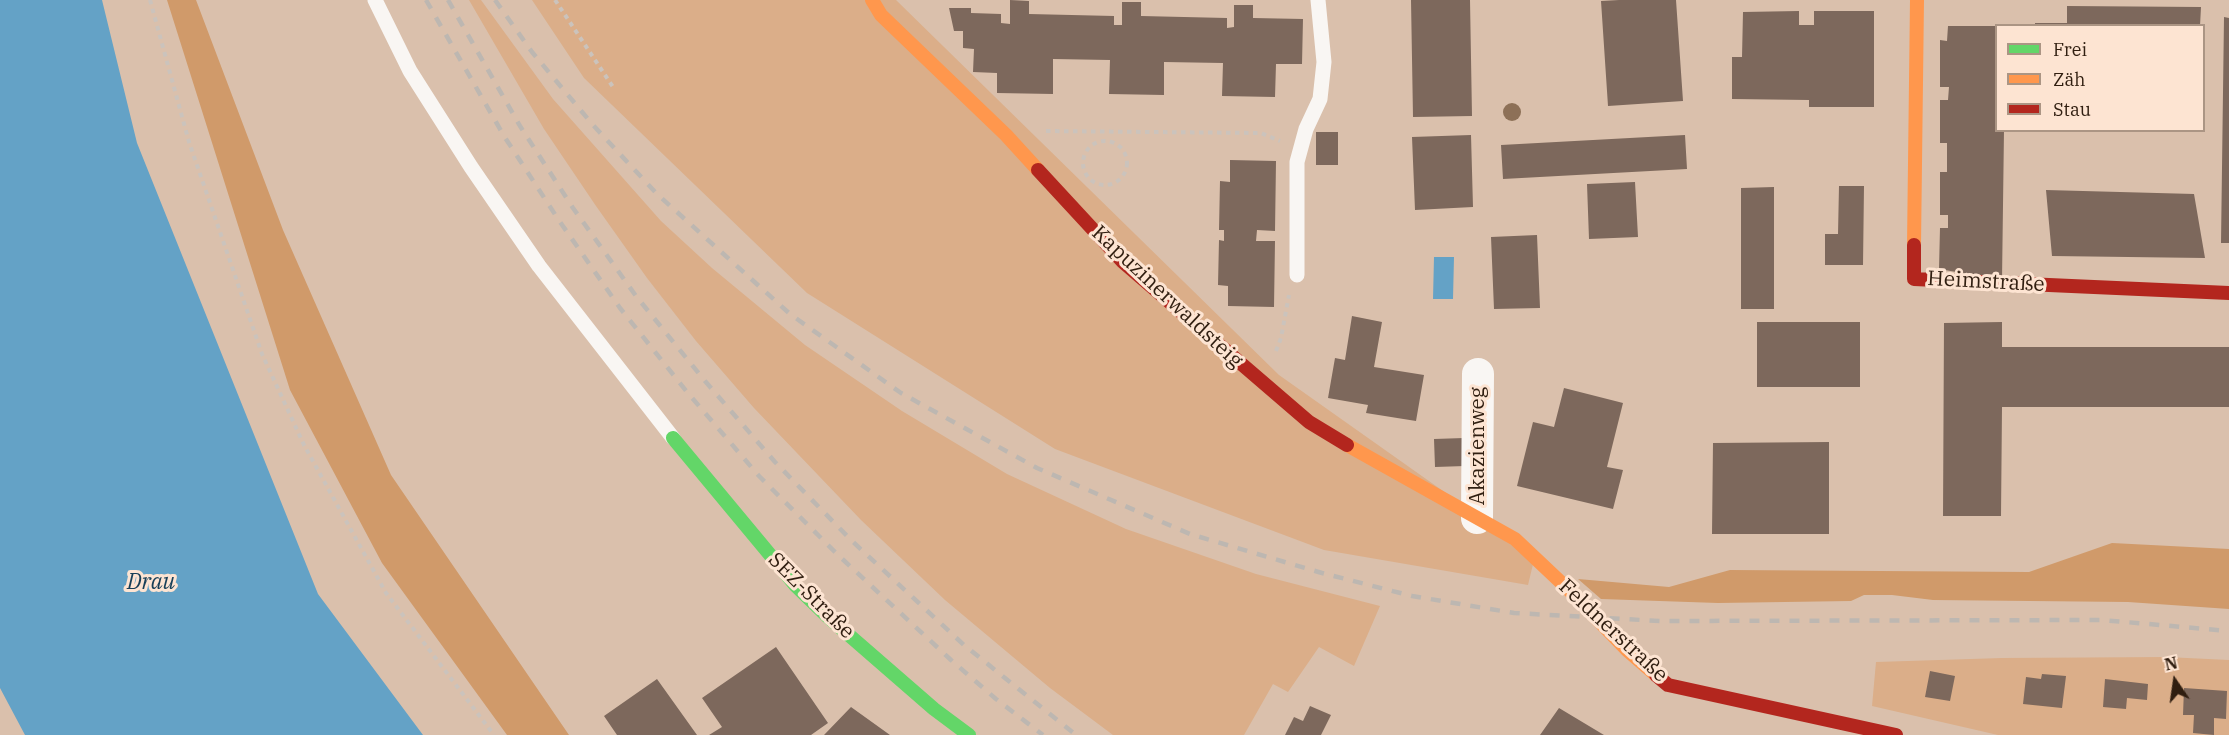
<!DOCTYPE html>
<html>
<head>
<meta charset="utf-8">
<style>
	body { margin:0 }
	#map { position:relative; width:2229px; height:735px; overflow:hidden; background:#dac0ac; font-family:"IBM Plex Serif",serif }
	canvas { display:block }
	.legend { position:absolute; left:1995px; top:24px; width:210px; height:108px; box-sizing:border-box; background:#fde4d2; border:2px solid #ab9584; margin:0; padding:8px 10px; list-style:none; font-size:18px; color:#301e10 }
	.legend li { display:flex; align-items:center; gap:12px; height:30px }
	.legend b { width:30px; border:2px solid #ab9584 }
	.north { position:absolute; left:2145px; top:651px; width:60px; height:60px; -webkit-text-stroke:4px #fde4d2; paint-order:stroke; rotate:347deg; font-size:16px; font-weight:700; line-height:24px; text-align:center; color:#301e10 }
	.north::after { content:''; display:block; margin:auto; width:21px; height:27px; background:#301e10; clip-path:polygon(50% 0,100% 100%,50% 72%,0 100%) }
</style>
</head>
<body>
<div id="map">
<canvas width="2229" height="735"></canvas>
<ul class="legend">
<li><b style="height:8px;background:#63d668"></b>Frei</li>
<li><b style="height:8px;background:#ff974d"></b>Zäh</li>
<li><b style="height:8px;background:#b3261e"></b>Stau</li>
</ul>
<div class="north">N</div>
</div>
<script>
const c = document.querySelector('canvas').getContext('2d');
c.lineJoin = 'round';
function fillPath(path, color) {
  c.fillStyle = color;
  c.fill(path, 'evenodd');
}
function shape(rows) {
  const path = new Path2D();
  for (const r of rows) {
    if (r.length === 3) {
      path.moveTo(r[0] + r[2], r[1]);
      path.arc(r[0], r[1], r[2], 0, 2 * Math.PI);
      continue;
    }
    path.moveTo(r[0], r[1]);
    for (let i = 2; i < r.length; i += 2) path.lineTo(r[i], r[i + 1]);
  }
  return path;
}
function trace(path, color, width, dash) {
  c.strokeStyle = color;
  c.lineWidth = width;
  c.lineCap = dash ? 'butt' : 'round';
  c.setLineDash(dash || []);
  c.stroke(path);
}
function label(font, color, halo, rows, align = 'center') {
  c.font = font + ' "IBM Plex Serif",serif';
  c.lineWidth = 6;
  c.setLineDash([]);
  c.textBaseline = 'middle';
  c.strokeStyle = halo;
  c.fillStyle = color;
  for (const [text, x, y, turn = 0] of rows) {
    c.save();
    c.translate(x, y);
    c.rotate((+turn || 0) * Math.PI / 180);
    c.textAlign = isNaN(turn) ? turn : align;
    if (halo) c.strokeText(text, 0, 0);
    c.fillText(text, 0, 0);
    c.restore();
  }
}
fillPath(shape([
	[469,0,481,0,553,99,661,221,712,268,805,345,902,411,1007,474,1126,529,1256,574,1380,606,1354,666,1319,647,1288,692,1273,684,1244,735,1113,735,1050,688,945,600,861,520,754,408,696,341,647,278,596,206,544,129],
	[532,0,896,0,1279,375,1535,556,1528,585,1324,550,1055,449,807,293,584,78],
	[2166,657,2229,660,2229,735,1998,735,1872,706,1876,662,2002,658]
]), '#dbae89');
fillPath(shape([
	[167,0,196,0,283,230,391,475,569,735,507,735,382,563,290,390],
	[2112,543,2229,549,2229,609,2128,602,1933,600,1892,595,1864,595,1851,601,1718,603,1601,599,1578,579,1669,587,1730,570,2029,572]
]), '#d09a6a');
fillPath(shape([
	[0,0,102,0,137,143,318,594,423,735,25,735,0,688],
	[1434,257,1454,257,1453,299,1433,299]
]), '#64a2c6');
fillPath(shape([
	[1010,0,1029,1,1029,14,1114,16,1114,25,1122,25,1122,2,1141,2,1141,16,1227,18,1227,28,1234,27,1234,5,1253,5,1253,18,1303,19,1302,64,1276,64,1275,97,1222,96,1223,63,1164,62,1164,95,1109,94,1110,60,1053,59,1053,94,997,93,997,73,973,72,974,49,963,48,963,31,954,31,949,8,971,8,971,13,1001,14,1001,23,1010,24],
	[1411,0,1470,0,1472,116,1413,117],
	[1619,0,1676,0,1683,101,1608,106,1601,1],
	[2067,6,2201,7,2200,26,2035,26,2035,23,2067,23],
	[1799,11,1799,25,1814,25,1814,11,1874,11,1874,107,1809,107,1809,100,1732,99,1732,57,1742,57,1743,12],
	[2224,17,2229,18,2229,243,2221,243],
	[1948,26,1996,26,1996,130,2004,130,2002,280,1939,269,1940,228,1948,228,1948,215,1940,215,1940,172,1947,172,1947,143,1940,143,1940,100,1948,100,1949,87,1940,87,1940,40,1947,41],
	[1316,132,1338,132,1338,165,1316,165],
	[1471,135,1473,207,1415,210,1412,137],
	[1685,135,1687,169,1503,179,1501,145],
	[1230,160,1276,161,1275,231,1257,230,1256,241,1275,241,1274,307,1228,306,1228,286,1218,285,1219,240,1224,241,1224,230,1219,230,1220,181,1230,182],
	[1635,182,1638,237,1589,239,1587,184],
	[1839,186,1864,186,1863,265,1825,265,1825,234,1838,234],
	[1774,187,1774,309,1741,309,1741,188],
	[2046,190,2194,194,2205,258,2052,256],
	[1537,235,1540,308,1494,309,1491,237],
	[1352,316,1382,322,1374,367,1424,375,1416,421,1366,413,1368,405,1328,398,1335,358,1345,360],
	[1757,322,1860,322,1860,387,1757,387],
	[2002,322,2002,347,2229,347,2229,407,2002,407,2001,516,1943,516,1944,323],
	[1564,388,1623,403,1607,467,1623,470,1613,509,1517,486,1533,422,1554,427],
	[1464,438,1465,466,1435,467,1434,439],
	[1829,442,1829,534,1712,534,1713,443],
	[776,647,828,723,811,735,709,735,722,727,702,698],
	[1930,671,1955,676,1950,701,1925,697],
	[2042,674,2066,676,2062,708,2023,704,2026,677,2041,679],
	[657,679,697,735,617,735,604,716],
	[2105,679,2148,684,2147,700,2127,698,2126,709,2103,707],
	[2184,688,2227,691,2226,719,2214,718,2214,735,2193,733,2194,715,2183,715],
	[1310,706,1331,715,1321,735,1285,735,1294,717,1303,721],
	[851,707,890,735,824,735],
	[1559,708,1604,735,1540,735]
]), '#7d685c');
trace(shape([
	[150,0,189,142,230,261,262,354,304,445,386,593,494,735],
	[555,0,613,87],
	[1046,131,1261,133,1280,141],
	[1105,163,22],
	[1276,351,1281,338,1289,295]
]), '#cbc3bc', 4, [4.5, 4.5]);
trace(shape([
	[375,0,410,71,471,167,539,266,673,438],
	[1297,275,1297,162,1306,129,1320,99,1324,62,1318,0]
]), '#f9f6f3', 15);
trace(shape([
	[1477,518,1478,374]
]), '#f9f6f3', 32);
trace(shape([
	[673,438,796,586,827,616,934,709,969,735]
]), '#63d668', 14);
trace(shape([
	[872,0,881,15,1006,135,1038,170],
	[1914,245,1917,0],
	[1347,445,1515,539,1569,590,1627,650,1656,675]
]), '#ff974d', 14);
trace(shape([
	[1038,170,1123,262,1309,422,1347,445],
	[1914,245,1914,279,2229,293],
	[1656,675,1668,685,1896,735]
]), '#b3261e', 14);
trace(shape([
	[426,0,504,136,558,219,620,308,687,392,759,476,837,554,951,660,996,699,1043,735],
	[448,0,520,126,573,208,636,296,705,381,775,462,852,541,964,645,1076,735],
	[495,0,532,52,593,125,657,194,790,314,901,393,1037,468,1190,534,1322,573,1412,596,1514,613,1660,621,2102,620,2229,631]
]), '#bdb7b1', 4.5, [10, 10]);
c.fillStyle = '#8d7057';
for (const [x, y] of [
	[1512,112]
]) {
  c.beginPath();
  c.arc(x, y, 9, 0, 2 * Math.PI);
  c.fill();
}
label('21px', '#301e10', '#fde4d2', [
	["Heimstraße",1986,282,3],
	["Kapuzinerwaldsteig",1167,297,43],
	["Akazienweg",1478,446,-90],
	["SEZ-Straße",811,596,45],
	["Feldnerstraße",1613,631,43]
]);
label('italic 22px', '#173f58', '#fde4d2', [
	["Drau",151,583]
]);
</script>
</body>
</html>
